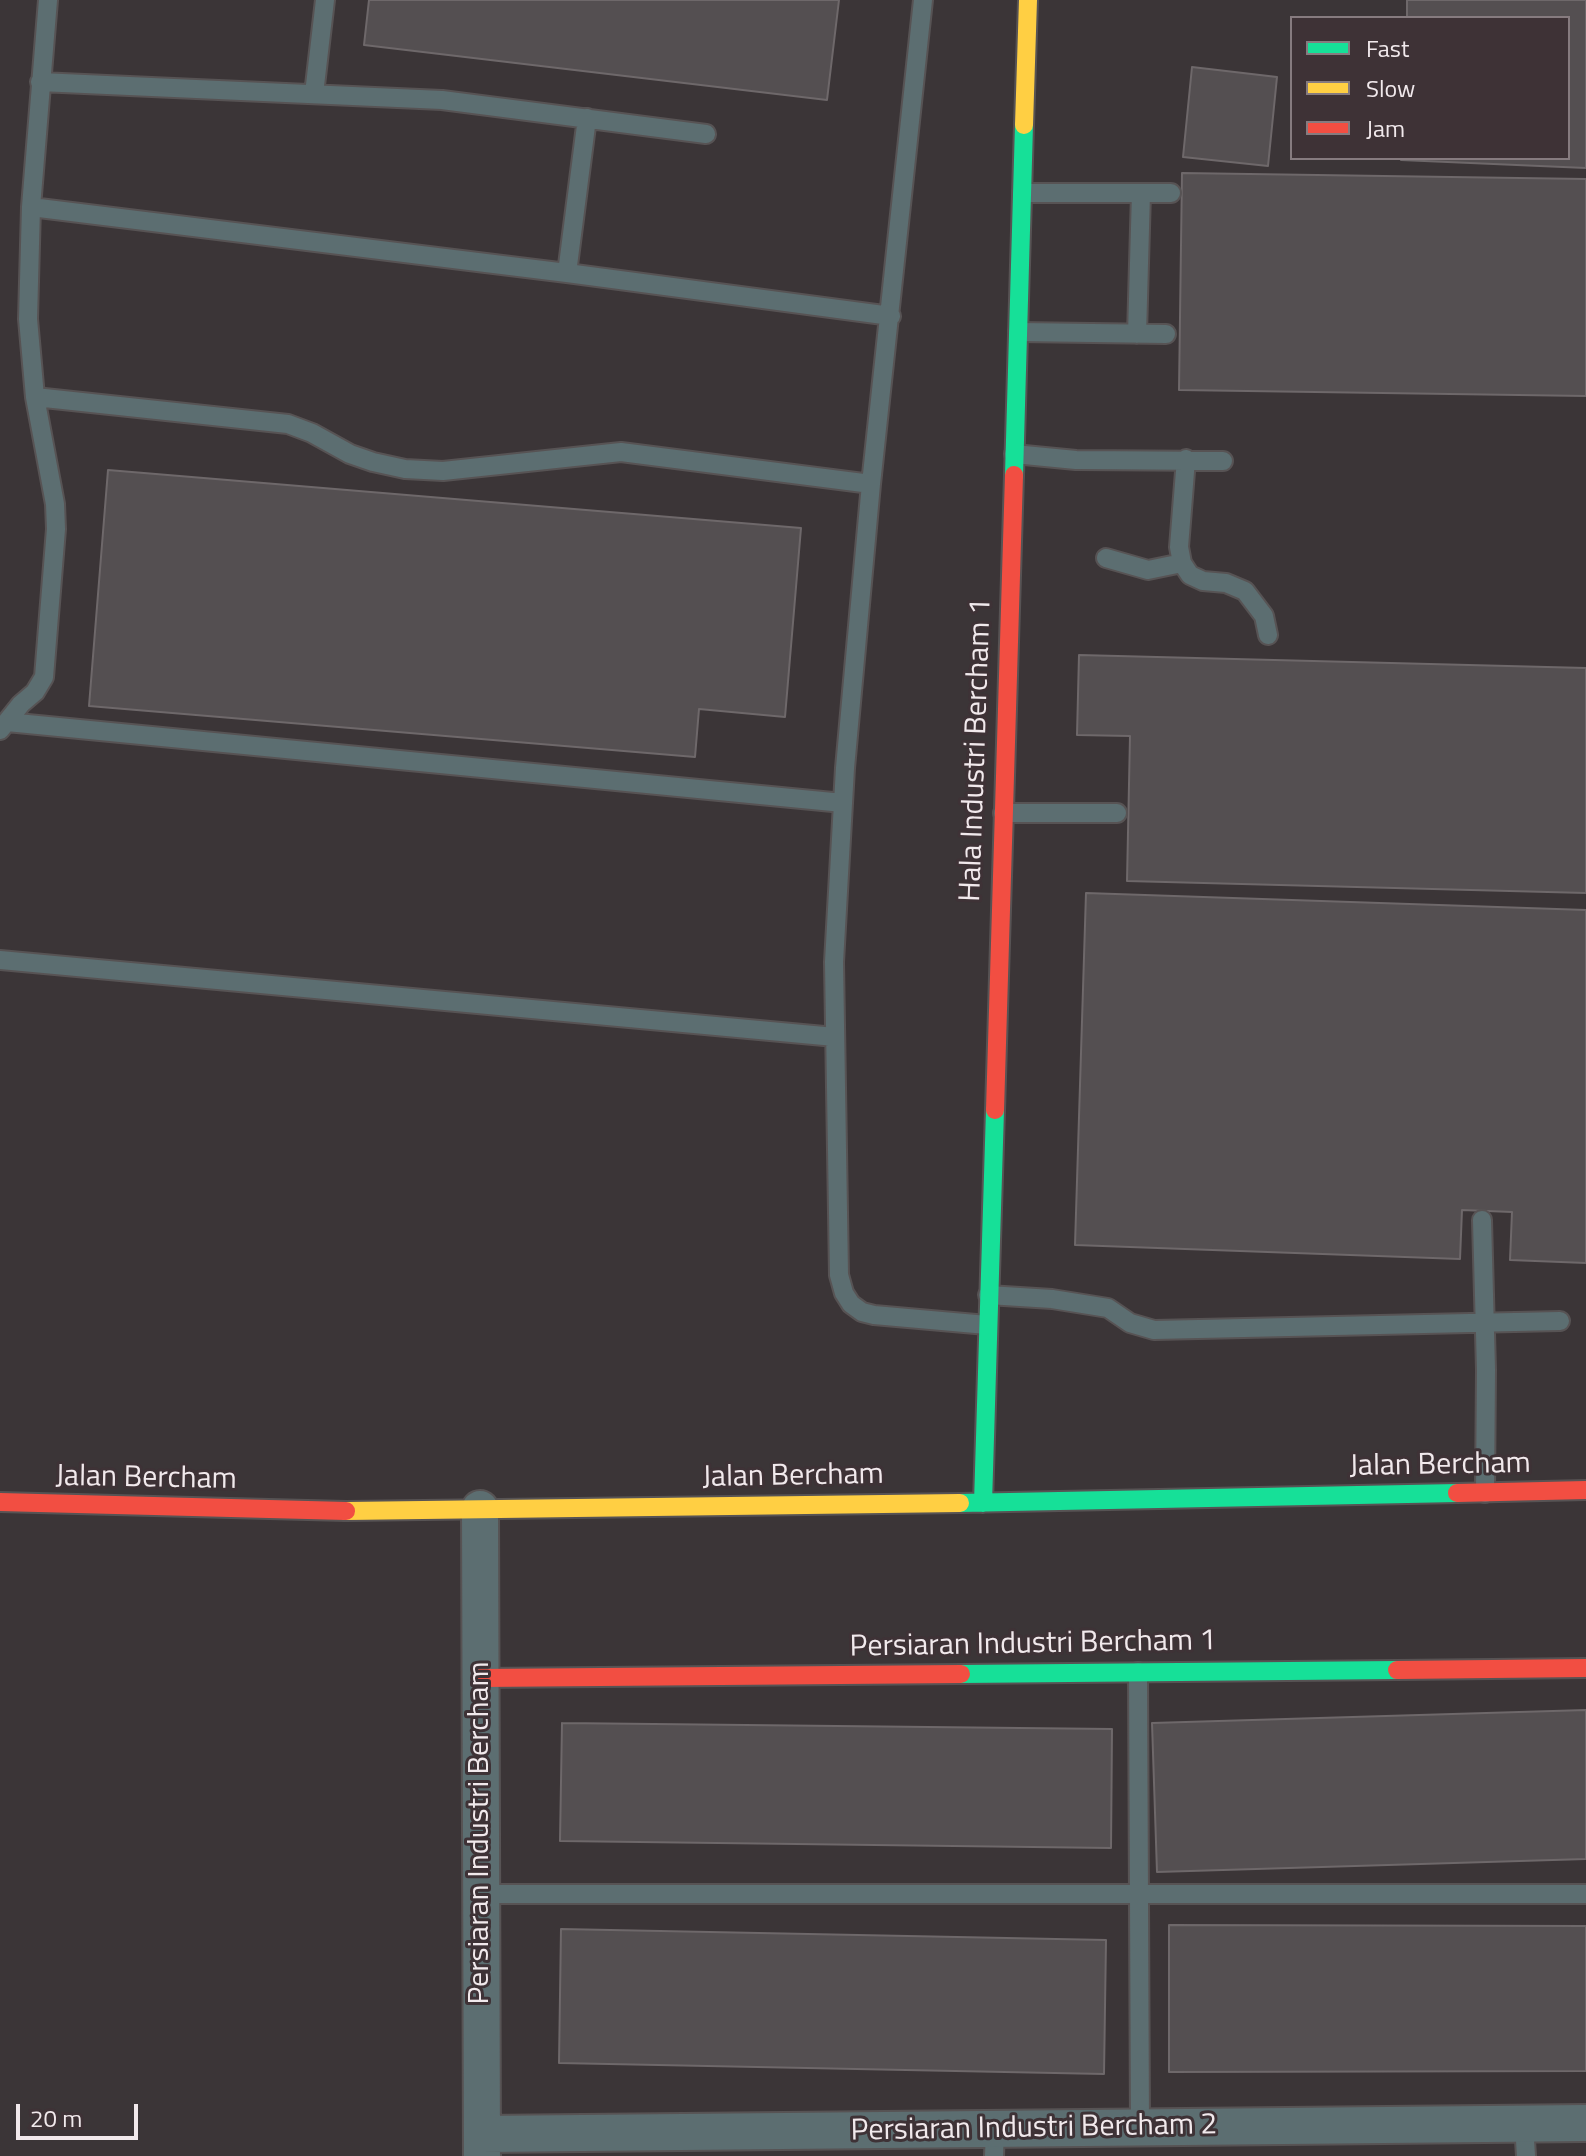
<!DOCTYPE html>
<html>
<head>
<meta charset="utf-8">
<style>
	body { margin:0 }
	#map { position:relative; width:1586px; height:2156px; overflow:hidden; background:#3b3537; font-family:"Titillium Web",sans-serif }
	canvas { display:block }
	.legend { position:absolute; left:1290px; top:16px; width:280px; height:144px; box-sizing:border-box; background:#3e3236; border:2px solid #867b7f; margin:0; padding:10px 14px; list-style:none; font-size:24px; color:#f1e9ec }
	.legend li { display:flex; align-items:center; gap:16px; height:40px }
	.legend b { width:40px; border:2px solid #867b7f }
	.scale { position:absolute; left:16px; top:2104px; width:122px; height:36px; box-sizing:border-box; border:4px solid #f1e9ec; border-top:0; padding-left:10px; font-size:24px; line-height:28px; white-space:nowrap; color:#f1e9ec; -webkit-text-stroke:6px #3e3236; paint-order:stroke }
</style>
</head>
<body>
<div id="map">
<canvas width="1586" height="2156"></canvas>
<ul class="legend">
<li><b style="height:10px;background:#16e098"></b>Fast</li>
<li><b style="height:10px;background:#ffcf43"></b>Slow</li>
<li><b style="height:10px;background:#f24e42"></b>Jam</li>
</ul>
<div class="scale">20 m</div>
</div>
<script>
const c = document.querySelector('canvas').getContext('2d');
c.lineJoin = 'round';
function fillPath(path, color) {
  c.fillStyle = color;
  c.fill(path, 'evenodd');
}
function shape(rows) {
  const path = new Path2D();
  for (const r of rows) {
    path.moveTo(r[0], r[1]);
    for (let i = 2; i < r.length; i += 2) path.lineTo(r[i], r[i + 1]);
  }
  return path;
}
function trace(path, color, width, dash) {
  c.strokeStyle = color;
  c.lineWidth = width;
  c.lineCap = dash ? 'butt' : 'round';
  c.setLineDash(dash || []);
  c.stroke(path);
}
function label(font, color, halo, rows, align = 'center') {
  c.font = font + ' "Titillium Web",sans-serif';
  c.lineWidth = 6;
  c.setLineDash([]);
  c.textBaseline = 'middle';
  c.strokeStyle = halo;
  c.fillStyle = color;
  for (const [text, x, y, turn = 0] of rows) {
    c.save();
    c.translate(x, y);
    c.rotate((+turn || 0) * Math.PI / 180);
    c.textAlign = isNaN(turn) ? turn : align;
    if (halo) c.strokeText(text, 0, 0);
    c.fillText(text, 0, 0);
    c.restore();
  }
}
const building = shape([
	[369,0,839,0,827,100,364,45,369,0],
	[1407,0,1586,0,1586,168,1401,160,1401,158,1568,158,1568,18,1407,18,1407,0],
	[1192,67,1277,77,1268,166,1183,157,1192,67],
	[1182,173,1586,179,1586,396,1179,390,1182,173],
	[108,470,801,528,785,717,699,709,695,757,89,706,108,470],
	[1079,655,1586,668,1586,893,1127,881,1130,736,1077,735,1079,655],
	[1086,893,1586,910,1586,1263,1510,1260,1512,1212,1462,1210,1460,1259,1075,1245,1086,893],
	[1586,1710,1586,1859,1157,1872,1152,1723,1586,1710],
	[562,1723,1112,1729,1111,1848,560,1841,562,1723],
	[1169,1925,1586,1926,1586,2071,1169,2072,1169,1925],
	[561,1929,1106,1940,1104,2074,559,2063,561,1929]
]);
fillPath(building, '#544f51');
trace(building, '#6e686a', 2);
const lane = shape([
	[923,0,871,484,845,768,834,962,839,1275,844,1293,851,1304,862,1312,874,1315,987,1325],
	[40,82,442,100,706,134],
	[314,94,325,0],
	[1022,193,1171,193],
	[31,207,567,273,891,316],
	[567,273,587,118],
	[1018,332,1166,334],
	[1137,334,1141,193],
	[35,397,288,424,312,433,350,454,373,462,405,469,443,471,621,452,871,484],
	[1014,454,1076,460,1223,461],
	[1186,459,1179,547,1182,563,1190,575,1203,581,1226,583,1245,591,1264,616,1268,635],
	[1106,558,1148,570,1182,563],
	[7,722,843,803],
	[0,730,21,704,35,692,44,677,56,529,55,504,35,397,28,319,31,207,48,0],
	[1003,813,1117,813],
	[0,960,835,1037],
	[1482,1220,1486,1370,1485,1493],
	[988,1295,1052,1299,1108,1308,1130,1323,1154,1330,1560,1321],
	[1138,1672,1140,2128],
	[481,1894,1586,1894],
	[1524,2124,1526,2156],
	[994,2156,995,2129]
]);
const street = shape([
	[480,1509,482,2156],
	[482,2134,1586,2123]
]);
const fast = shape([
	[1014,475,1024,125],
	[960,1503,1457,1493],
	[983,1503,995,1110],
	[961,1674,1397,1670]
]);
const slow = shape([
	[1024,125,1028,0],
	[346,1511,960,1503]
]);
const jam = shape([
	[995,1110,1014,475],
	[1457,1493,1586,1490],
	[0,1502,346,1511],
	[1397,1670,1586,1668],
	[481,1678,961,1674]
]);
trace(lane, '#575354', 22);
trace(street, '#575354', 40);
trace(fast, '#575354', 22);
trace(slow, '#575354', 22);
trace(jam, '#575354', 22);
trace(lane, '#5c6e71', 18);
trace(street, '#5c6e71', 36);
trace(fast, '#16e098', 18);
trace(slow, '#ffcf43', 18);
trace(jam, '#f24e42', 18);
label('30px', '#f1e9ec', '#3e3236', [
	["Hala Industri Bercham 1",977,750,-88],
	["Jalan Bercham",1440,1466,-1],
	["Jalan Bercham",793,1477,-1],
	["Jalan Bercham",146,1479,1],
	["Persiaran Industri Bercham 1",1033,1645,-1],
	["Persiaran Industri Bercham",481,1833,-90],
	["Persiaran Industri Bercham 2",1034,2129,-1]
]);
</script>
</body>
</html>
